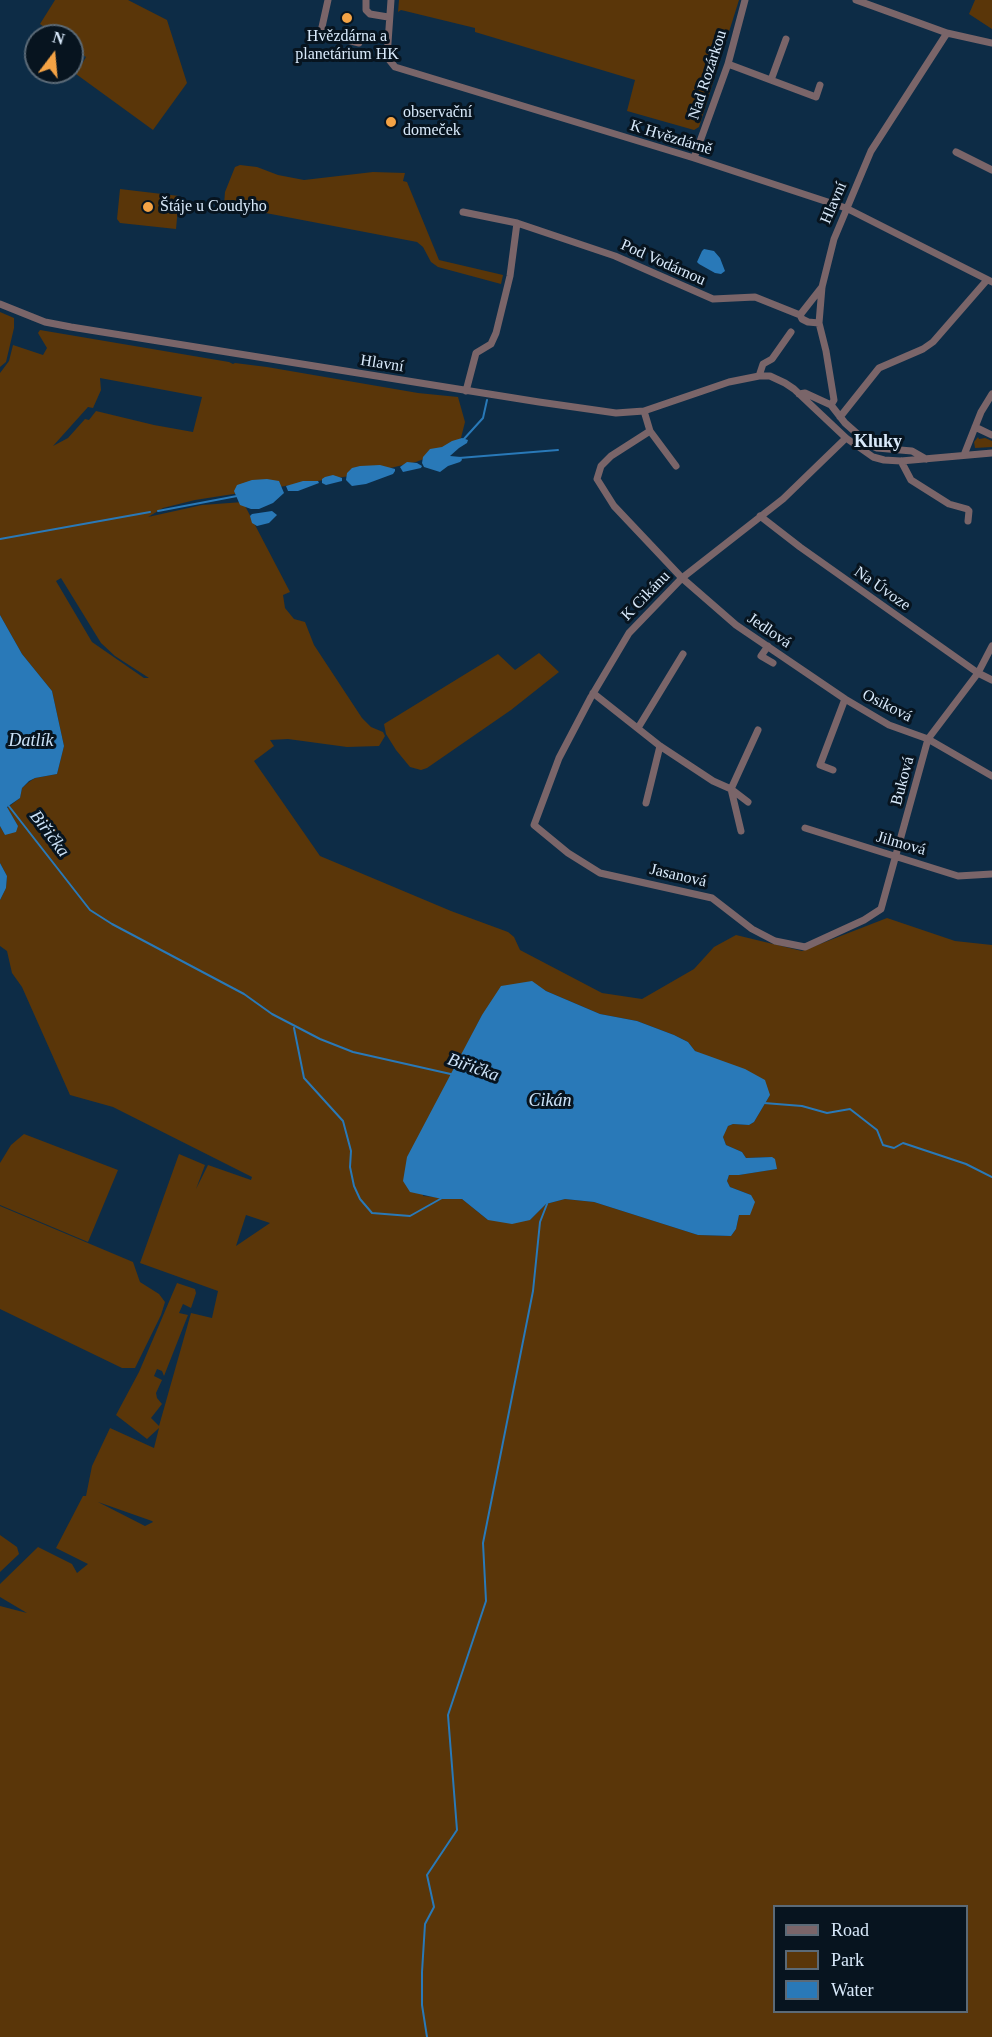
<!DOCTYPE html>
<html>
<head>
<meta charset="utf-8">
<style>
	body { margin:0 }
	#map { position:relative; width:992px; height:2037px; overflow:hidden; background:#0d2c46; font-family:"Times New Roman",serif }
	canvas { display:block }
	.legend { position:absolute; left:773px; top:1905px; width:195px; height:108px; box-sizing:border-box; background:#07141f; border:2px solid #5b6a77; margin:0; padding:8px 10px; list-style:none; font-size:18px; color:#d9eafb }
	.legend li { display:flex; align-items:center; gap:12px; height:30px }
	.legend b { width:30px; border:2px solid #5b6a77 }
	.north { position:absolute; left:24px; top:24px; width:60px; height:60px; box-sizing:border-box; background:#07141f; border:2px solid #5b6a77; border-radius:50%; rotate:16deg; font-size:16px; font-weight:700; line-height:24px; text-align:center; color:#d9eafb }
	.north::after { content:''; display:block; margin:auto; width:21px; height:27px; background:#f4a345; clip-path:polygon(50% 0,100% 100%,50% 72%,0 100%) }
</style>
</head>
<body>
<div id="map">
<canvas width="992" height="2037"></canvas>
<ul class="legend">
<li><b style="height:8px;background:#7a6569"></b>Road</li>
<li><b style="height:16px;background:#5a3609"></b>Park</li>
<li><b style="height:16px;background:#2979b8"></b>Water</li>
</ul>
<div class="north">N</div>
</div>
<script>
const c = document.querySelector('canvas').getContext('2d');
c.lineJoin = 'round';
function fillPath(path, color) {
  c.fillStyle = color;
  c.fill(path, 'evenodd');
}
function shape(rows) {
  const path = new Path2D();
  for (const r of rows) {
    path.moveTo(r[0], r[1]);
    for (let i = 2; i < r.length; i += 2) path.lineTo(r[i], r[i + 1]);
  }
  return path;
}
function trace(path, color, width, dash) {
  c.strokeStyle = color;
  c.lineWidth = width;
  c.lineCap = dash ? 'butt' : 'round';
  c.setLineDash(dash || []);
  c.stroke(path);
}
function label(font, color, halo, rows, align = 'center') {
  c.font = font + ' "Times New Roman",serif';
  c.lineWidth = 6;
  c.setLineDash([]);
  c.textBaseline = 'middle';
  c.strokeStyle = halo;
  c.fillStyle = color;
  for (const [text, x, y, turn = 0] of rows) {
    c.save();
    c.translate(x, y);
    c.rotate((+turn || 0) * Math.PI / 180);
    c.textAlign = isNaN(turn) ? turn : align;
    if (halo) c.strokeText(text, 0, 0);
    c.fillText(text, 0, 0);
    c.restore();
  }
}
fillPath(shape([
	[55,0,128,0,167,20,187,83,153,130,76,74,86,57,72,47,72,36,57,36,40,24],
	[399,0,739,0,699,127,694,130,627,111,635,80,475,32,475,28,401,10,398,12],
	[975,0,992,0,992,29,969,14],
	[240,165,257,167,278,175,304,180,373,172,405,173,403,181,407,182,439,260,503,275,501,284,438,267,431,262,423,247,417,242,224,205,225,192,235,167],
	[120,189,179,196,176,229,120,223,117,219],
	[0,312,14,318,14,328,6,362,0,367],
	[40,330,229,362,233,364,235,363,267,367,418,393,458,397,465,422,461,438,442,452,416,462,369,473,195,500,163,508,148,517,202,505,243,502,290,592,283,595,285,608,294,619,305,622,314,645,362,718,371,727,383,732,385,736,379,746,347,747,288,739,270,740,274,746,254,761,320,856,451,911,508,932,514,937,520,950,602,993,642,999,694,969,714,947,736,935,802,951,887,918,955,941,992,945,992,2037,0,2037,0,1606,27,1613,0,1597,0,1584,38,1547,72,1564,77,1573,88,1564,56,1548,83,1496,86,1496,92,1466,110,1428,154,1448,159,1428,147,1439,116,1415,139,1372,177,1283,195,1289,196,1293,191,1308,183,1304,179,1313,188,1315,164,1376,162,1371,157,1369,154,1376,162,1380,156,1393,157,1398,162,1404,151,1418,159,1426,191,1313,212,1318,218,1291,140,1263,179,1154,205,1165,196,1189,208,1165,251,1180,252,1177,113,1107,70,1095,22,987,12,973,7,951,0,946,0,900,6,888,7,876,0,863,0,826,5,835,18,826,7,808,20,798,22,788,29,782,35,778,57,774,64,746,52,691,22,654,0,615,0,373,9,361,13,345,43,355,47,348,38,333],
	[100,378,202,397,193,432,154,425,96,411,89,420,85,419,68,438,53,446,88,407,93,408,101,390],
	[61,578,101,643,115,656,149,678,144,678,92,642,56,581],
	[532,982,546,991,600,1014,637,1021,674,1035,688,1042,695,1051,770,1095,754,1122,749,1125,733,1124,728,1126,724,1131,723,1137,726,1145,742,1152,746,1158,771,1157,776,1169,739,1175,729,1175,727,1181,730,1187,751,1195,739,1215,736,1229,731,1236,698,1235,594,1202,565,1199,546,1204,530,1220,488,1220,462,1199,423,1196,452,1074,482,1015],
	[246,1215,270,1223,236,1246,245,1218],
	[98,1502,152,1521,153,1522,145,1526],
	[774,1906,966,1906,966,2012,774,2012],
	[978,437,979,439,985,438,992,441,992,447,975,448,974,442],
	[539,653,559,672,511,710,427,768,421,770,410,767,396,750,386,734,384,724,498,654,515,670],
	[24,1134,118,1170,88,1242,0,1205,0,1163,11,1145],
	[0,1206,133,1262,140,1282,159,1294,165,1302,161,1315,135,1368,122,1368,0,1309],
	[0,1535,17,1547,19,1554,0,1572]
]), '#5a3609');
fillPath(shape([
	[704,249,714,251,720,258,725,271,721,274,715,273,699,264,697,262,702,251],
	[462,438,468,440,467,443,459,448,450,456,461,457,462,460,460,462,448,466,440,472,424,467,422,463,423,457,430,449,442,447,452,441],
	[407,462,417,463,422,466,421,468,403,472,400,467],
	[380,465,395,469,395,471,393,474,366,484,352,486,346,480,347,473,352,468,360,466],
	[333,475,342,478,342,481,326,485,322,483,322,479,325,477],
	[267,479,279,481,284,493,273,503,259,509,251,509,240,505,234,491,237,485,252,480],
	[303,481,318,481,319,483,298,491,288,491,286,486],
	[272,511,277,515,269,523,257,526,252,523,250,516,252,514],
	[0,615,22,654,52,691,64,746,57,774,35,778,29,781,22,788,20,798,7,807,18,826,16,832,5,835,0,826],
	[0,863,7,876,6,888,0,900],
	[532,981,546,991,600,1014,637,1021,674,1035,688,1042,695,1051,745,1069,765,1080,770,1095,754,1122,749,1125,733,1124,728,1126,723,1137,726,1145,742,1152,746,1158,772,1157,775,1159,777,1169,739,1175,729,1175,727,1181,730,1187,751,1195,755,1202,750,1215,739,1215,736,1229,731,1236,698,1235,594,1202,565,1199,546,1204,530,1220,512,1224,488,1220,462,1199,442,1199,410,1192,403,1181,407,1157,482,1015,501,986]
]), '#2979b8');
trace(shape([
	[463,440,483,418,487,400],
	[459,458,558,450],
	[158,511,237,496],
	[0,539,150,512],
	[8,805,90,910,112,924,244,994,272,1014,320,1039,353,1052,455,1075],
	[294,1028,304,1078,343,1121,351,1151,350,1167,354,1186,360,1199,372,1213,410,1216,442,1198],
	[764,1103,802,1106,827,1113,850,1109,877,1130,883,1145,894,1148,903,1143,966,1164,992,1177],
	[427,2037,422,2005,422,1972,425,1924,434,1907,427,1875,457,1830,448,1715,486,1601,483,1543,533,1291,540,1222,547,1204]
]), '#2979b8', 2);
trace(shape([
	[328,0,322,27,323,32,328,35,359,43],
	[366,0,366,10,370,14,388,17],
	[391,0,387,57,395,67,694,158,846,208,992,282],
	[856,0,947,33,992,43],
	[728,64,816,97,820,85],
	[771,80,786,39],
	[956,152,992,170],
	[694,158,728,64,745,0],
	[463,212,517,223],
	[0,304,45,322,71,327,539,402,616,413,644,411,729,382,759,376,770,376,785,383,794,389,846,438,873,457,884,460,901,461,992,453],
	[800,315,822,287],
	[759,376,763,364,772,359,791,332],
	[466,391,476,353,491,344,496,333,510,276,517,223,615,256,713,299,755,297,800,315,802,319,808,322,819,323],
	[799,394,805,393,831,405,845,423,870,445,877,448,912,451,926,459],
	[831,405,834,400,826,351,819,323,822,287,834,239,871,151,947,33],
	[644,411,650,431,611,456,601,466,597,479,614,506,682,578,736,625,845,699,889,725,928,739,992,776],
	[840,417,879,368,923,349,933,342,987,280],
	[975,427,992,435],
	[650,431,676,466],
	[846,438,783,499,682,578,629,633,591,697,559,758,534,825,568,853,600,873,712,898,752,929,775,941,805,947,864,920,881,909,928,739,978,673,992,646],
	[964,455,981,412,992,394],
	[901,461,911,480,949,504,967,509,969,511,968,521],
	[760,516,800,547,978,673,992,680],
	[768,646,761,656,773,663],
	[593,693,660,746,713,781,731,789,748,802],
	[638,728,683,654],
	[833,770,820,765,845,699],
	[731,789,758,730],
	[731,789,741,831],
	[646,803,660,746],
	[805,828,958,876,992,874]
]), '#7a6569', 7);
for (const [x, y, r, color] of [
	[347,18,6,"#f4a345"],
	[391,122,6,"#f4a345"],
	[148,207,6,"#f4a345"]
]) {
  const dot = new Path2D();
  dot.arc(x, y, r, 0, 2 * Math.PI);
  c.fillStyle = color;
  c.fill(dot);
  trace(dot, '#07141f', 2);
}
label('16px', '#d9eafb', '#07141f', [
	["Hvězdárna a",347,37,"center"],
	["planetárium HK",347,55,"center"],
	["observační",403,113],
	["domeček",403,131],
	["Štáje u Coudyho",160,207]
], 'left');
label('16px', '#d9eafb', '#07141f', [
	["Nad Rozárkou",708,75,-72],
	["K Hvězdárně",671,138,17],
	["Hlavní",834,203,-67],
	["Pod Vodárnou",663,263,24],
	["Hlavní",382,364,9],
	["Na Úvoze",882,589,35],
	["K Cikánu",646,596,-46],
	["Jedlová",769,631,34],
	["Osiková",887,706,27],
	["Buková",903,781,-75],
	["Jilmová",901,844,16],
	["Jasanová",678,876,13]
]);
label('bold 18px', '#d9eafb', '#07141f', [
	["Kluky",878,442]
]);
label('italic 18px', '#cde3f8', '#07141f', [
	["Datlík",31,741],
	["Biřička",49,834,53],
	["Biřička",473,1068,19],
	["Cikán",550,1101]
]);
</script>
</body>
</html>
